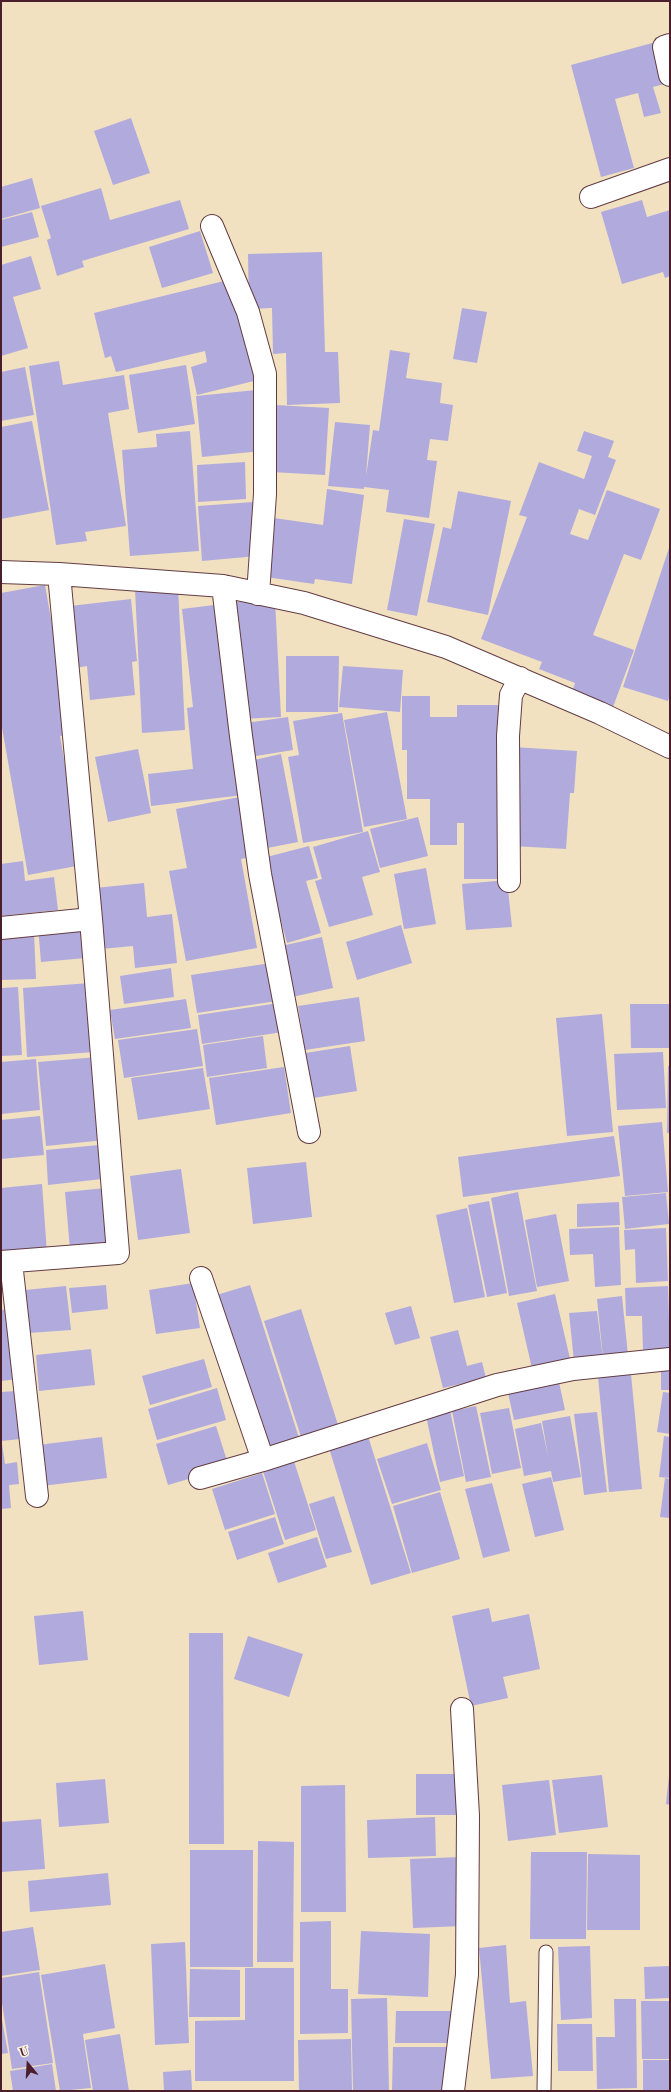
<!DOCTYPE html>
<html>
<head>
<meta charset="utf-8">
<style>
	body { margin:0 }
	#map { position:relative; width:671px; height:2092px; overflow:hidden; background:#f1e1c1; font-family:"Libre Bodoni",serif }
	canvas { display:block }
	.frame { position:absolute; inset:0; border:2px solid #4a1f2b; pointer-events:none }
	.north { position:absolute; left:8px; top:2044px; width:40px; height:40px; -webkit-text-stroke:3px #fcf5e5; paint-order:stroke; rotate:342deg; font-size:11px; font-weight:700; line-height:16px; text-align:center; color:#4a1f2b }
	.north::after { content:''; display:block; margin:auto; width:14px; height:18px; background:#4a1f2b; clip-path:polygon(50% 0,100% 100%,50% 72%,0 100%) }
</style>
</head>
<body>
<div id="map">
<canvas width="671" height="2092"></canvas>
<div class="frame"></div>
<div class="north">U</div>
</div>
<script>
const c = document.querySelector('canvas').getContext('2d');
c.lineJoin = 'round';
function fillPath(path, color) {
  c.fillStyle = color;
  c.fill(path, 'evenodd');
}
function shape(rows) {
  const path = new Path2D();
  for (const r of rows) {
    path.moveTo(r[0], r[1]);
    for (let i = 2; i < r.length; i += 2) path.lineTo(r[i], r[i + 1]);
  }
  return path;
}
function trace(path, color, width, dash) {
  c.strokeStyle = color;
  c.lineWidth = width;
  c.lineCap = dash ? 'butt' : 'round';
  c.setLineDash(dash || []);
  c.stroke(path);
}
fillPath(shape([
	[656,42,668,83,653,87,661,113,644,117,638,93,615,99,634,168,601,177,571,65],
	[131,118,150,173,113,185,94,131],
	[32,178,40,208,1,219,1,187],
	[101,188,110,220,180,200,189,229,82,261,84,267,57,276,47,240,51,238,41,206],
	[642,200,647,217,670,210,670,276,665,278,663,272,622,284,601,212],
	[32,212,39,237,1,247,1,220],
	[200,231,213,273,162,288,149,247],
	[322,252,325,352,338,352,340,403,287,405,286,353,273,354,272,308,249,309,248,254],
	[31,256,41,289,13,297,28,348,1,356,1,265],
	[228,280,241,310,258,380,197,395,191,367,207,362,205,351,116,372,111,356,105,358,94,313],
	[462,308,487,312,477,363,453,359],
	[390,350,410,353,406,378,442,383,440,403,453,405,448,441,430,439,427,460,437,461,429,518,386,512,389,490,364,487,364,489,328,486,335,422,370,425,366,476,373,430,379,431],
	[59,361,63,385,124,375,129,409,108,413,126,526,85,532,87,541,56,545,29,366],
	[186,365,195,424,138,433,129,375],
	[25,367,34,415,1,421,1,372],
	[256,390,261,451,202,457,196,396],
	[275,405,329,408,325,475,271,472],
	[32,421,49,510,1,519,1,427],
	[190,431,199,551,130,556,122,450,157,447,156,434],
	[584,431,614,441,608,457,616,460,595,515,579,509,570,534,588,540,607,490,660,509,641,560,624,554,593,635,634,650,613,707,572,692,575,683,539,669,542,662,481,639,527,517,519,515,539,462,584,479,592,456,577,451],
	[245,462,246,499,198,502,197,465],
	[327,489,364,495,352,584,315,579,314,584,266,577,274,518,323,525],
	[458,491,511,501,488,615,427,602,443,527,451,529],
	[253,502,257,556,202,561,198,506],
	[404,519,435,524,417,616,387,610],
	[670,545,670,695,668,701,623,687],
	[45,585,71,734,60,736,82,865,28,875,1,722,1,593],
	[178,587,185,730,142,733,135,589],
	[131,599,137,661,132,662,135,695,90,700,87,666,76,668,70,606],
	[275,600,281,717,241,719,235,602],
	[222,604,243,795,151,806,148,774,193,769,187,708,193,707,182,609],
	[286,656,339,656,338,712,286,712],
	[343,666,403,670,400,712,339,707],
	[402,696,430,696,430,717,457,717,457,705,506,705,506,879,464,879,464,823,457,823,457,845,430,845,430,799,407,799,407,750,402,750],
	[387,712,407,819,364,827,344,720],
	[342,713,363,832,303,843,288,757,299,755,293,721],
	[288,717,293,750,250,757,246,723],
	[513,747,577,751,574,793,570,793,566,849,513,846],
	[138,749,151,813,108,822,95,757],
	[281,754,298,842,262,849,245,762],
	[245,796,256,856,241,859,257,948,186,961,169,871,187,868,176,809],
	[418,817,428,856,380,868,370,829],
	[368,831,380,872,362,877,373,915,329,927,315,881,322,879,313,847],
	[309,846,318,878,306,881,321,933,287,943,263,858],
	[23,861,25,881,54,877,58,910,1,916,1,864],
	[426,868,436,924,404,929,394,874],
	[507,880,512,927,466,930,462,884],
	[144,883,147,917,172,914,177,963,135,968,133,946,101,949,95,888],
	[82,922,86,958,41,962,38,927],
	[401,925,412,963,357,980,346,942],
	[34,932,36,979,1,980,1,933],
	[322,937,333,988,292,997,281,946],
	[271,963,277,1001,197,1013,191,975],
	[171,968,174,997,124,1004,120,976],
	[90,983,94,1052,27,1057,23,988],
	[18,987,22,1055,1,1056,1,988],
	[359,997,365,1041,305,1050,298,1006],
	[186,999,191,1028,115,1039,110,1010],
	[279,1003,283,1032,202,1044,198,1015],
	[630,1004,670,1004,670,1048,631,1048],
	[602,1014,613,1132,567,1136,556,1018],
	[197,1029,203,1066,124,1078,118,1040],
	[263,1036,267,1068,207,1077,203,1045],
	[350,1046,357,1091,307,1099,299,1054],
	[663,1052,666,1108,617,1110,614,1054],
	[98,1057,105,1140,46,1146,38,1062],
	[36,1059,40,1110,1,1114,1,1062],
	[668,1066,670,1066,670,1133,667,1133],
	[284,1067,291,1113,216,1125,209,1078],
	[203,1068,210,1109,138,1120,131,1078],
	[40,1116,44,1155,1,1159,1,1120],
	[662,1122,668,1192,625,1196,618,1126],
	[614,1136,620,1176,463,1197,458,1157],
	[99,1145,102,1179,48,1185,46,1150],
	[306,1162,312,1217,253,1224,247,1168],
	[181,1169,190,1233,138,1240,130,1176],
	[42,1184,47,1253,1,1257,1,1188],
	[106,1188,112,1245,70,1249,65,1192],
	[518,1192,537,1291,509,1296,491,1198],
	[666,1193,669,1224,625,1229,622,1197],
	[489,1201,507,1293,487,1297,468,1205],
	[619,1202,620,1225,577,1227,577,1204],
	[467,1208,485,1297,454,1303,436,1215],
	[556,1214,569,1281,537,1287,525,1220],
	[619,1227,621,1285,595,1287,593,1254,570,1255,569,1229],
	[666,1228,668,1281,636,1283,635,1249,625,1250,624,1230],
	[193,1283,200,1328,156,1334,149,1290],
	[106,1285,108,1309,72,1313,69,1288],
	[250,1285,300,1441,263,1453,213,1296],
	[66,1286,71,1330,29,1333,25,1290],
	[668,1286,670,1350,643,1352,642,1316,626,1316,625,1288],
	[555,1294,571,1363,533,1373,517,1303],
	[622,1296,628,1355,603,1358,597,1299],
	[411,1306,420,1338,395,1345,385,1313],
	[10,1309,18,1379,1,1381,1,1310],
	[301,1309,339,1428,302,1440,264,1321],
	[597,1311,603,1359,574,1361,569,1313],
	[458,1330,467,1366,482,1362,486,1378,443,1388,430,1337],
	[91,1349,95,1385,39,1391,36,1355],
	[204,1359,212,1387,150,1405,142,1376],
	[661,1367,670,1367,670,1390,661,1390],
	[631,1374,642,1489,609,1492,598,1377],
	[559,1382,565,1410,514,1420,508,1393],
	[217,1388,226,1420,157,1440,148,1409],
	[16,1391,20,1439,1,1441,1,1392],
	[663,1392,670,1393,670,1434,657,1432],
	[449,1406,464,1476,440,1482,425,1411],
	[476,1406,491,1477,466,1482,452,1411],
	[509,1408,521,1468,492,1474,480,1413],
	[597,1412,607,1492,584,1495,574,1414],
	[570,1416,581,1477,553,1482,551,1471,524,1476,515,1429,541,1423,548,1456,542,1421],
	[216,1426,229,1467,168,1485,156,1444],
	[368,1436,411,1573,371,1585,329,1448],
	[664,1436,670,1437,670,1478,659,1477],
	[102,1437,107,1478,42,1486,38,1445],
	[427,1443,441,1490,392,1504,377,1459],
	[2,1444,5,1464,17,1462,19,1484,9,1485,11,1508,1,1509],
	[292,1455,316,1530,285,1540,261,1465],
	[262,1473,275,1514,225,1530,212,1489],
	[551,1477,564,1530,535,1537,522,1484],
	[665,1478,670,1479,670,1518,660,1517],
	[492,1483,510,1551,483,1558,465,1489],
	[440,1492,460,1559,412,1573,393,1506],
	[334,1496,352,1552,326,1559,309,1504],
	[275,1517,284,1544,237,1560,228,1532],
	[317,1537,327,1567,278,1583,268,1553],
	[489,1608,492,1622,529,1614,540,1669,503,1677,508,1698,471,1706,452,1616],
	[83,1611,88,1660,39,1665,34,1616],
	[189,1633,223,1633,224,1844,189,1844],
	[248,1636,303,1654,289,1697,234,1679],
	[416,1774,463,1774,464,1815,416,1815],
	[602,1775,608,1827,559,1833,552,1780],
	[669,1776,670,1776,670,1805,666,1804],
	[105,1779,109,1823,59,1827,56,1783],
	[549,1780,556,1835,508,1841,502,1785],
	[345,1785,346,1912,301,1912,301,1786],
	[435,1817,436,1856,368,1858,367,1820],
	[41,1819,45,1869,1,1872,1,1822],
	[258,1841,294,1842,293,1962,257,1962],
	[190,1850,253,1850,253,1967,190,1967],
	[531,1852,587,1852,586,1939,530,1939],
	[588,1854,640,1855,640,1930,587,1930],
	[460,1857,463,1926,413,1928,410,1859],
	[108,1873,111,1905,30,1912,28,1881],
	[331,1921,331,1989,348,1989,348,2033,300,2034,300,1922],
	[33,1927,40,1970,1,1976,1,1932],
	[361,1931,430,1934,428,1997,358,1994],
	[185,1942,189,2043,155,2045,151,1944],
	[506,1945,510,2003,526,2001,533,2076,491,2079,479,1948],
	[590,1946,592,2018,561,2020,558,1947],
	[105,1964,115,2028,83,2034,91,2088,60,2091,41,1975],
	[670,1966,670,1998,645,1999,644,1967],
	[245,1968,294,1968,294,2081,195,2081,195,2021,245,2020],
	[190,1969,240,1970,240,2017,189,2017],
	[39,1972,53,2063,12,2069,1,1996,1,1978],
	[387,1998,389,2091,353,2091,351,1999],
	[614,1999,636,1999,637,2088,597,2089,596,2037,615,2037],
	[641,2001,670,2001,670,2059,642,2059],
	[396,2011,453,2011,453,2043,395,2043],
	[1,2014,8,2053,1,2054],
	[557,2024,592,2024,593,2071,558,2071],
	[120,2034,129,2091,93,2091,85,2040],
	[351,2039,352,2091,299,2091,298,2040],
	[393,2047,447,2047,447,2091,392,2091],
	[643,2060,670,2060,670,2091,643,2091],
	[52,2064,56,2091,13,2091,10,2071],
	[191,2070,192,2091,164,2091,163,2072]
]), '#b1aadd');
const lane = shape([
	[544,2091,546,1952]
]);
const street = shape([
	[670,45,664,47,670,75],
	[591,197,670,169],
	[212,226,248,312,265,374,265,494,258,594],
	[1,572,59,574,223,586,304,603,446,647,600,713,670,747],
	[223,586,241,736,260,874,309,1132],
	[509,881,508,736,511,695,520,678],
	[1,928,91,919],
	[1,1262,118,1253,91,919,59,574],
	[11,1262,37,1496],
	[201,1278,263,1460],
	[200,1478,263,1460,497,1385,573,1369,670,1359],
	[453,2091,467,1975,468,1816,462,1709]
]);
trace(lane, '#633c42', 15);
trace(street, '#633c42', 24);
trace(lane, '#fff', 13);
trace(street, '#fff', 22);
</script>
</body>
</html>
